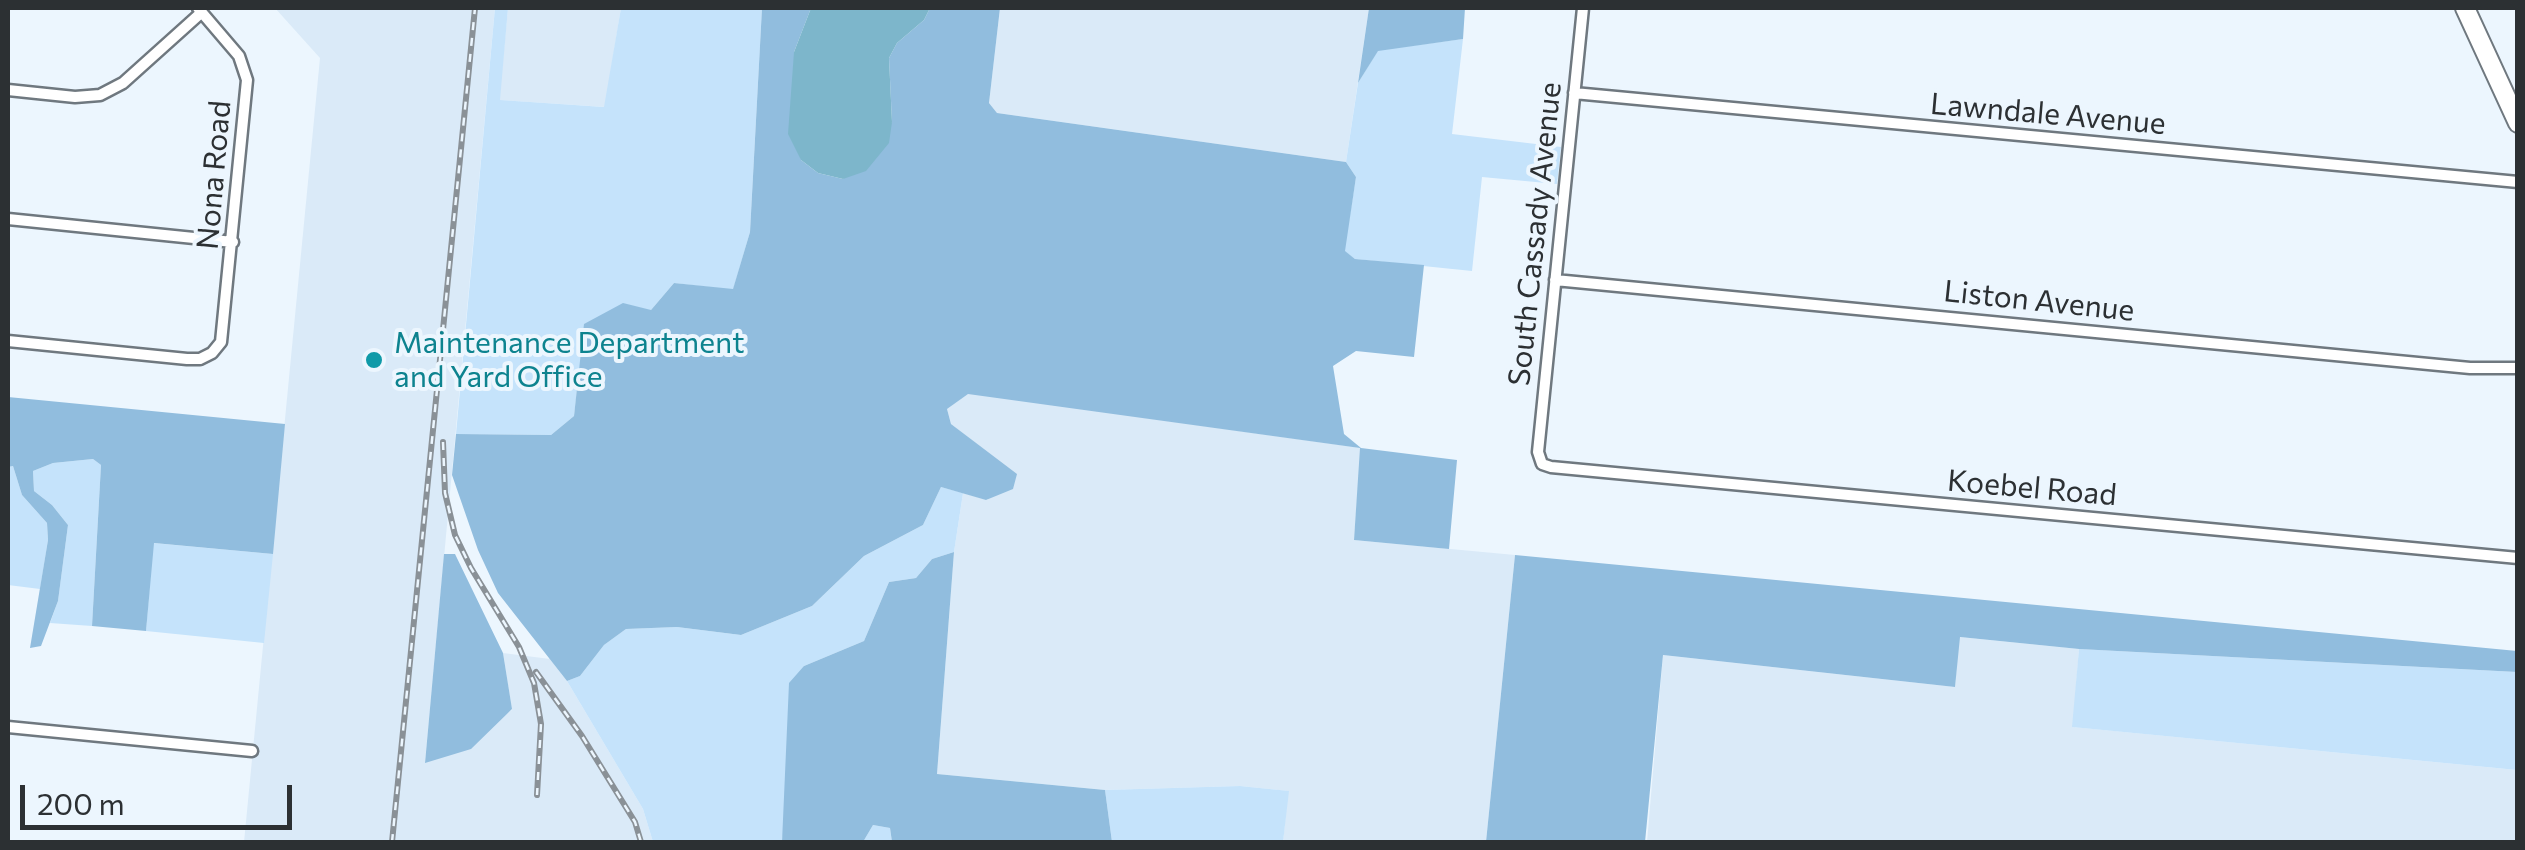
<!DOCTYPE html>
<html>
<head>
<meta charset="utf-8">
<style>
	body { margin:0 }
	#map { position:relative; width:2525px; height:850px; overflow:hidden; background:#ecf6fe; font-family:Commissioner,sans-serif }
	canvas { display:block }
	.frame { position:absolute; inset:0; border:10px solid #2c3033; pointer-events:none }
	.scale { position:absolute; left:20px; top:785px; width:272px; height:45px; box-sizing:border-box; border:5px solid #2c3033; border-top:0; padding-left:12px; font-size:30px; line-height:35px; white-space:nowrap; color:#2c3033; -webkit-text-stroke:8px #ecf6fe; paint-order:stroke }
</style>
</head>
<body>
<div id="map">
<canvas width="2525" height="850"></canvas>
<div class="frame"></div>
<div class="scale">200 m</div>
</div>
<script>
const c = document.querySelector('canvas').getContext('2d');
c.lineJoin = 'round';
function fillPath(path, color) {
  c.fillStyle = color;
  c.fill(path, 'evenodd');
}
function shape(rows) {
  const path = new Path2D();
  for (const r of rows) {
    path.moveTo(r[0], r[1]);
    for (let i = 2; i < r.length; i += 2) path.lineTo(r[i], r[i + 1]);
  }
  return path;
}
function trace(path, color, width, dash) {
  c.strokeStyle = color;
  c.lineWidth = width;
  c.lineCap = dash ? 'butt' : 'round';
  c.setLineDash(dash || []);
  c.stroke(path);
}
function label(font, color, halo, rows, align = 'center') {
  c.font = font + ' Commissioner,sans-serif';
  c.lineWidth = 8;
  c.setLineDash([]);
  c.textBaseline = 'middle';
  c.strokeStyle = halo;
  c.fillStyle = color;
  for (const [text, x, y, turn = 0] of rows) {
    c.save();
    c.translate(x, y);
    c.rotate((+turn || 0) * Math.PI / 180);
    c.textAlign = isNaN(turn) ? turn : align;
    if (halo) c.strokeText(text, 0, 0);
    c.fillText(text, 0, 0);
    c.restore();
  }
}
fillPath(shape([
	[275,8,495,8,425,762,512,710,503,653,550,659,567,681,643,809,653,842,244,842,320,58],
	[508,8,621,8,605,107,499,100],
	[1000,8,1369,8,1346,162,997,113,989,103],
	[968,393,1361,448,1354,540,1515,555,1486,842,1283,842,1288,791,1240,786,1105,790,937,774,954,552,963,493,987,500,1016,475,951,424,947,409],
	[1959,637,2079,649,2073,727,2517,770,2517,842,1647,842,1663,655,1955,687]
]), '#daeaf8');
fillPath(shape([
	[495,8,508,8,500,100,604,107,621,8,762,8,750,232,733,290,674,283,651,310,585,324,574,416,551,435,456,434],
	[1463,39,1452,134,1561,147,1557,184,1482,177,1472,271,1355,259,1344,251,1356,177,1346,162,1358,83,1378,50],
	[93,459,101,465,92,626,50,623,58,601,68,525,52,505,34,491,33,471,53,463],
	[13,466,22,495,47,523,48,540,40,589,8,585,8,467],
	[941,487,963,493,954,552,932,559,916,578,889,582,864,641,804,666,782,842,653,842,643,809,567,681,580,676,604,645,626,629,677,627,741,635,812,606,864,556,923,525],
	[153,543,273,554,264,643,146,631],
	[2079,649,2517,672,2517,770,2072,727],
	[1240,786,1289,791,1283,842,1112,842,1105,790],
	[873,825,890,828,892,842,863,842]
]), '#c5e3fb');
fillPath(shape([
	[762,8,811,8,794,52,801,160,818,173,843,179,892,122,889,58,897,43,924,20,930,8,1000,8,989,103,997,113,1346,162,1356,177,1345,251,1355,259,1424,265,1414,357,1356,351,1333,366,1344,434,1361,448,1457,460,1449,549,1354,540,1360,448,968,394,947,409,951,424,1017,474,1013,489,986,500,941,487,923,525,864,556,812,606,741,635,677,627,626,629,604,645,580,676,567,681,498,593,478,550,452,475,456,434,551,435,574,416,584,324,623,303,651,310,674,283,733,289,750,232],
	[1369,8,1465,8,1463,39,1378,51,1358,83],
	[8,397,285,424,273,554,154,543,146,631,92,626,101,465,93,459,53,463,33,471,34,491,52,505,68,525,58,601,41,646,30,648,48,540,47,523,22,495,13,466,8,467],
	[954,552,937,774,1105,790,1112,842,892,842,890,828,873,825,863,842,782,842,789,683,804,666,864,641,889,582,916,578,932,559],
	[444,554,455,554,503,653,512,709,471,749,425,763],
	[1515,555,2517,651,2517,672,2079,649,1960,637,1955,687,1663,655,1645,842,1486,842]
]), '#91bdde');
fillPath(shape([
	[811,8,930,8,924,20,897,43,889,58,892,122,889,143,866,171,843,179,818,173,801,160,788,134,794,52]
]), '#7db6cb');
const street = shape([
	[1583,8,1538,452,1542,464,1551,467,2518,558],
	[8,90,75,97,100,95,123,83,202,12],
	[1574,93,2518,182],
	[8,219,233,242],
	[1555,280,2470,368,2518,368],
	[8,341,187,359,200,359,212,353,221,342,247,80,239,56,198,8],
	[8,727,252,751]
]);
const primary = shape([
	[2465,8,2518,123]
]);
trace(street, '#6f787f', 15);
trace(primary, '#6f787f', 22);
trace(street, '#fff', 10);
trace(primary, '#fff', 18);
const rail = shape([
	[443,442,445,493,455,535,471,568,519,647,534,683,541,724,537,795],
	[536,672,582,736,635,822,641,842],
	[392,842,475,8]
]);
trace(rail, '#8a9197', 6);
trace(rail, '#ecf6fe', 2.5, [8]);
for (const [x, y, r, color] of [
	[374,360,10,"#0f9aa8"]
]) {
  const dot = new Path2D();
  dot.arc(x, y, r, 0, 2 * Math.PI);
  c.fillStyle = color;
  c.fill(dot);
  trace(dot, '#ecf6fe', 4);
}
label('30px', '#2c3033', '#ecf6fe', [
	["Lawndale Avenue",2048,114,5],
	["Nona Road",214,175,-85],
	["South Cassady Avenue",1535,234,-84],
	["Liston Avenue",2039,301,6],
	["Koebel Road",2032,488,5]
]);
label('30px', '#0d838f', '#ecf6fe', [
	["Maintenance Department",394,343],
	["and Yard Office",394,377]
], 'left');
</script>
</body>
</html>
